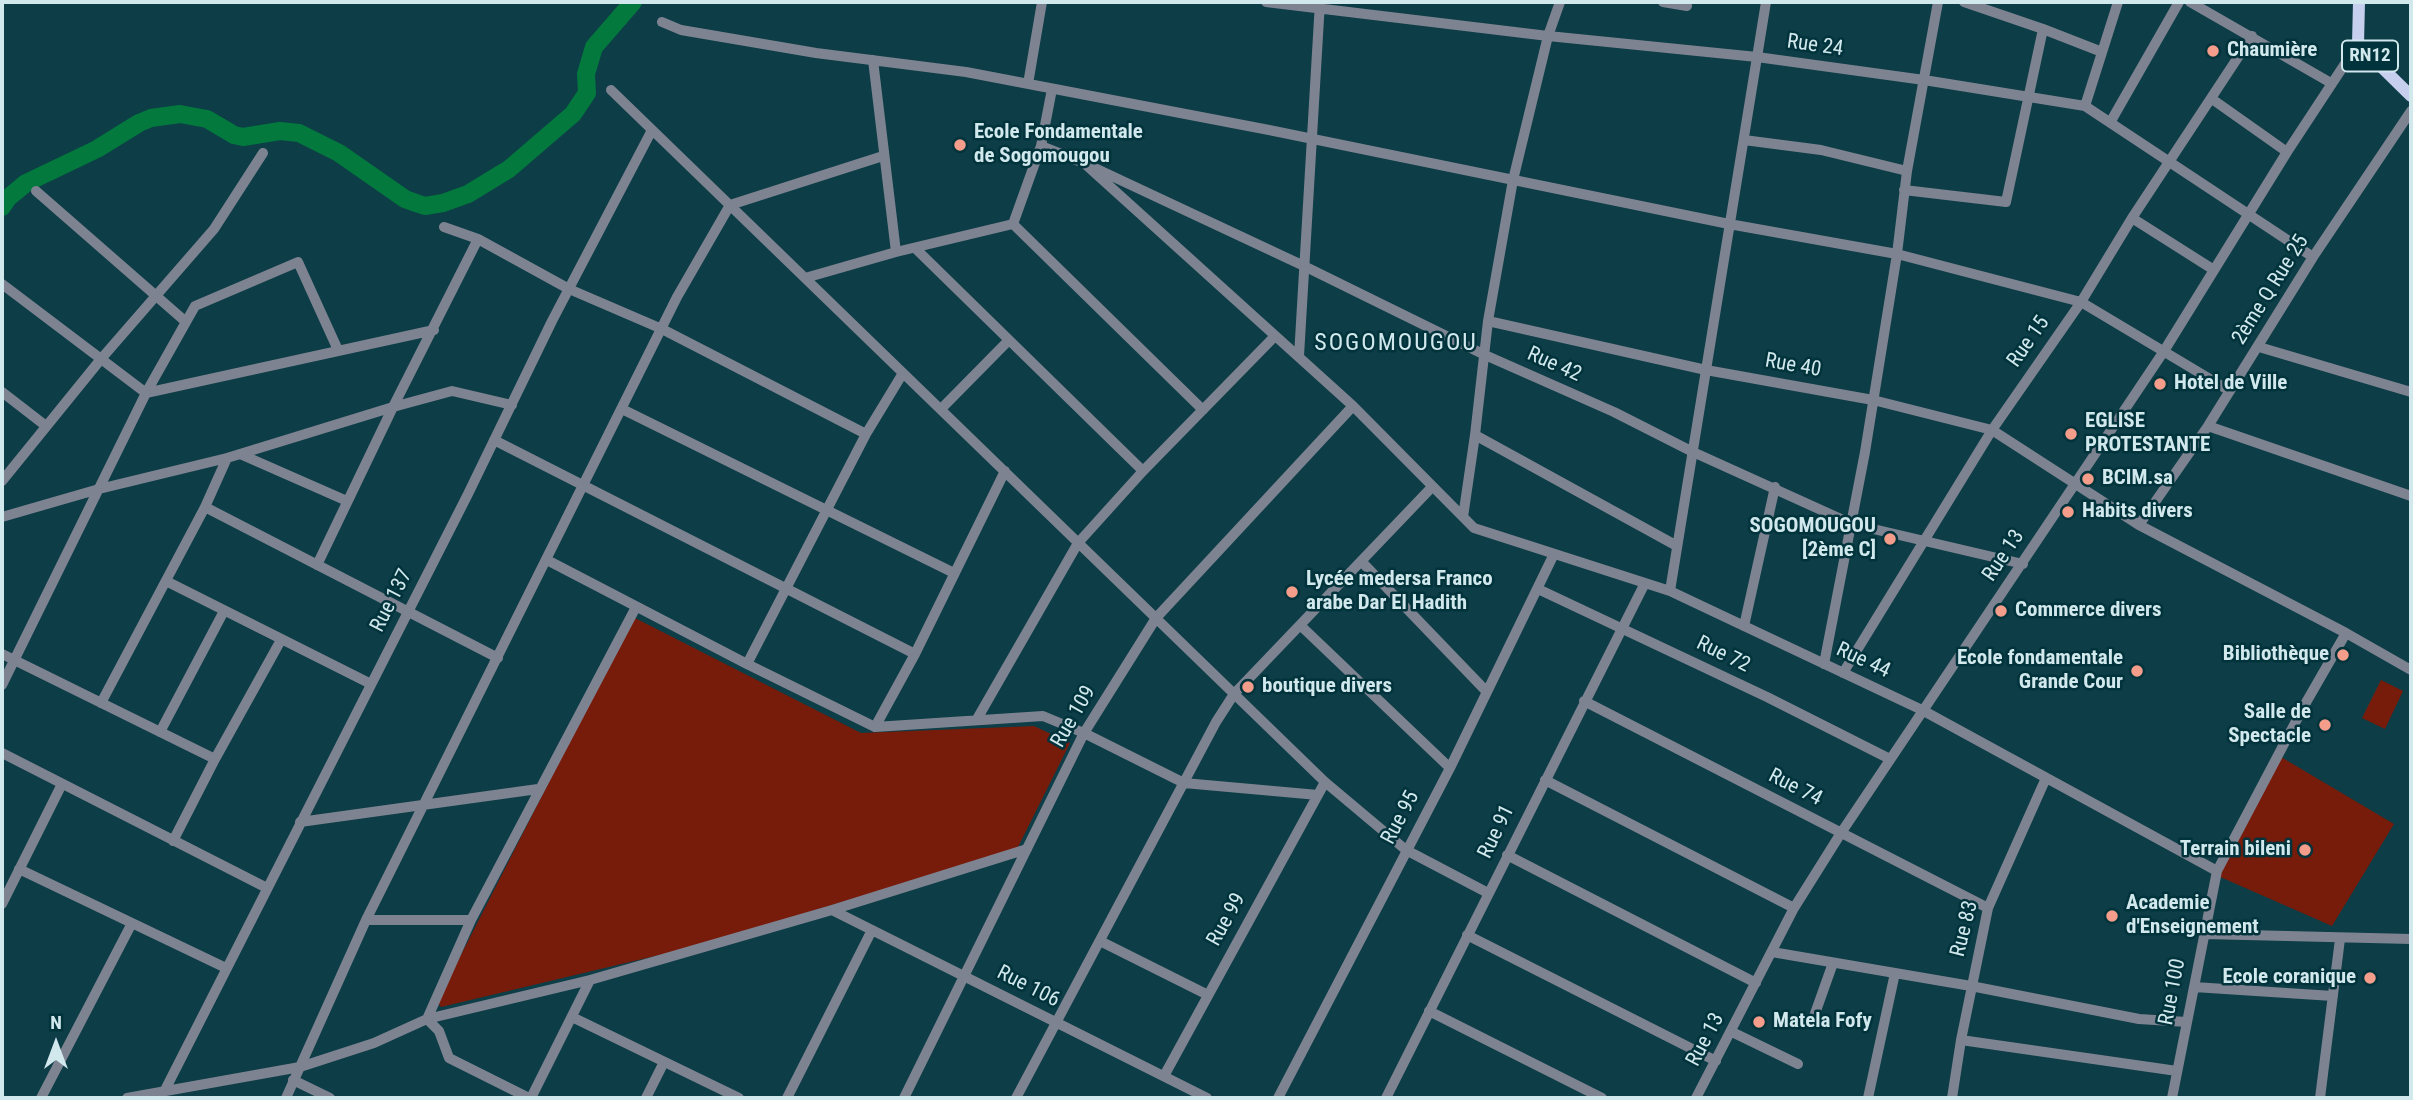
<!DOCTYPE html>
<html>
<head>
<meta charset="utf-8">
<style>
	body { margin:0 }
	#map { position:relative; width:2413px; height:1100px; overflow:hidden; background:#0d3d46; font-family:"Roboto Condensed",sans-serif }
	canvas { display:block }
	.frame { position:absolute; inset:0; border:4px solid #d1e8ed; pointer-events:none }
	.north { position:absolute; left:21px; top:1009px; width:70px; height:70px; -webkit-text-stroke:5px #00333b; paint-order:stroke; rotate:0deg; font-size:19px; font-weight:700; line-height:28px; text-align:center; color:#d1e8ed }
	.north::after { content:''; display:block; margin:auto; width:24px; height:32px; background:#d1e8ed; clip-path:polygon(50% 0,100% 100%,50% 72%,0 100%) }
</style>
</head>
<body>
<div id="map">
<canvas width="2413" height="1100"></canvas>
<div class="frame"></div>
<div class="north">N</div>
</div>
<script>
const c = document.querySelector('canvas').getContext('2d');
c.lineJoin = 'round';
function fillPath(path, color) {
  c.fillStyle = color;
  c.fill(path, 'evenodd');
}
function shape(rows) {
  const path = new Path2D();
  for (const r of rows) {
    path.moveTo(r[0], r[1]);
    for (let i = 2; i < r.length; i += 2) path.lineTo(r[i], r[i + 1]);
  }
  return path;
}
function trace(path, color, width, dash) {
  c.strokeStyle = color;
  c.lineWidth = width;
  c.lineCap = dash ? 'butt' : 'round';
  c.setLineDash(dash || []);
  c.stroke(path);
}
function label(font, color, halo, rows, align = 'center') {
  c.font = font + ' "Roboto Condensed",sans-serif';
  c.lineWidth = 5;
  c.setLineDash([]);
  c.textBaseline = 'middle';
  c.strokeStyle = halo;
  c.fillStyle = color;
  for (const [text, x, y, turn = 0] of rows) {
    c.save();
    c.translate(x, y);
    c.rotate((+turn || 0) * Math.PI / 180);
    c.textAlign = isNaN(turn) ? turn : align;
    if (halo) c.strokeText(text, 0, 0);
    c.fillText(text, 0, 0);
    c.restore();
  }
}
fillPath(shape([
	[633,617,861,733,1034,726,1070,743,1017,849,697,946,441,1007,437,1002],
	[2381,680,2403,691,2385,729,2362,718],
	[2281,757,2394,824,2332,926,2218,876]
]), '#771b0a');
trace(shape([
	[2,207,8,198,26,183,97,149,139,123,151,118,180,114,207,119,234,135,243,137,280,131,299,133,339,153,405,199,416,203,425,206,443,203,468,194,509,169,573,114,587,93,586,74,594,47,633,2]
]), '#03793d', 18);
trace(shape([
	[1266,2,1548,36,1757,57,1924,80,2085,106,2313,257],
	[1663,2,1687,6],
	[1964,2,2043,29,2102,52],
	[2190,2,2331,83],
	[662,22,681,30,816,53,966,72,1269,130,1729,224,1897,254,2081,302,2230,391],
	[873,60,896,252],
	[1028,84,1042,2],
	[611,90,1325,782,1406,850,1488,893],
	[2212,99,2287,152],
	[2085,106,2118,2],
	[2111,121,2179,2],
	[1744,140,1821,150,1907,171],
	[1041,146,1084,163,1304,266,1485,355,1614,412,1693,452,1852,524,2023,564],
	[1084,163,1353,406,1474,528,1670,591,1922,710,2217,871],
	[1904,190,2006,202,2043,29],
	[36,191,186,322],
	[2132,218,2214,270],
	[1013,224,1203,410],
	[1013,224,1041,146,1052,89],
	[444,227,478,239,569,289,662,329,866,434],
	[915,248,1143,471],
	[805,278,896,252,1013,224],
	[2,284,146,393,195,306,298,262,338,350],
	[1488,321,1706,370,1873,400,1992,430,2139,525,2346,633,2411,670],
	[2259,347,2411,392],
	[1299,356,1320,2],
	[2,392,46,426],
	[622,409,954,573],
	[941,409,1009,340],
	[2208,426,2411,496],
	[1475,435,1677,546],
	[494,440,915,654],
	[240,454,347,501],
	[2,481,101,359,214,229,263,153],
	[205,507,227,458],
	[2,517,99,489,227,458,393,407,452,391,512,405],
	[1463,517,1475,435,1488,321,1513,180,1548,36,1560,2],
	[2139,525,2208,426,2313,257,2411,111],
	[547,560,747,664,875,727,1043,716,1084,733,1184,783,1318,795],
	[1361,561,1487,692],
	[317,565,393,407,478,239],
	[166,581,371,684],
	[1538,589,1767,697,1890,759],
	[1670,591,1766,2],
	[1300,625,1450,768],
	[1744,626,1775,487],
	[2,654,215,759],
	[747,664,866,434,903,373],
	[1824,664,1865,452,1897,254,1907,171,1938,2],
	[1843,673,1992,430,2081,302,2132,218,2252,36],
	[2,685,146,393,434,330],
	[1584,701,1988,908],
	[101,703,205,507,498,658],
	[977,719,1078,543,1143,471,1275,336],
	[875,727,915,654,1005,471],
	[160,732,224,611],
	[2,753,267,888],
	[1545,780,1794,908],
	[300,822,538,789],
	[173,841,215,759,281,640],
	[1507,855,1756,983],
	[19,869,226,968],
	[2,904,62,784],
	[832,910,1207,1098],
	[366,920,471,920],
	[2204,934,2411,939],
	[1467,935,1716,1061],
	[1100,941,1208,995],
	[1772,952,1971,986,2139,1019,2187,1022],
	[2194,987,2333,996],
	[1429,1011,1602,1098],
	[572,1017,739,1098],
	[1812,1022,1833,963],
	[1732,1032,1798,1064],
	[1961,1040,2177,1071],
	[1164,1076,1325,782],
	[293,1080,330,1098],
	[165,1090,468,494,552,321,652,130],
	[41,1098,132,923],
	[127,1098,300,1067,374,1043,427,1019,590,980,832,910,1027,849],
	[286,1098,366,920,677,297,730,205,883,156],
	[529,1098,449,1058,439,1031,427,1019,471,920,636,607],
	[531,1098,590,980],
	[646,1098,664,1062],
	[787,1098,872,930],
	[904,1098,1084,733,1156,618,1353,406],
	[1016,1098,1216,722,1234,694,1432,487],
	[1278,1098,1450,768,1554,554],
	[1386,1098,1645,583],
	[1696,1098,1794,908,1841,833,2164,351,2287,152,2358,44],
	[1868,1098,1895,973],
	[1952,1098,1961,1040,1988,908,2046,778],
	[2172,1098,2217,871,2304,706,2346,633],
	[2320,1098,2340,939]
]), '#7e8392', 10);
trace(shape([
	[2359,2,2358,44,2411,96]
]), '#c6cfee', 12);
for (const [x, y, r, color] of [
	[2213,51,7,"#f49d8b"],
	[960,145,7,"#f49d8b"],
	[2160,384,7,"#f49d8b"],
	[2071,434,7,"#f49d8b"],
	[2088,479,7,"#f49d8b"],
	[2068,512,7,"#f49d8b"],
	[1890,539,7,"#f49d8b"],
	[1292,592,7,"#f49d8b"],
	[2001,611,7,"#f49d8b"],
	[2343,655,7,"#f49d8b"],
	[2137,671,7,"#f49d8b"],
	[1248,687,7,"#f49d8b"],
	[2325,725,7,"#f49d8b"],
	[2305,850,7,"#f49d8b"],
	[2112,916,7,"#f49d8b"],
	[2370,978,7,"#f49d8b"],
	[1759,1022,7,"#f49d8b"]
]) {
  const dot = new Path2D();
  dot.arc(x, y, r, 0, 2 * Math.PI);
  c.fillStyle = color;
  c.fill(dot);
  trace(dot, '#00333b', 2.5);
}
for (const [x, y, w] of [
	[2370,56,56]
]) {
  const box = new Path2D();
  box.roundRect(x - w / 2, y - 15.5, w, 31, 5);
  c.fillStyle = '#00333b';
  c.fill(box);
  trace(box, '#d1e8ed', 2);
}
label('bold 19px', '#d1e8ed', null, [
	["RN12",2370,56]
]);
label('21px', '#d1e8ed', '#00333b', [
	["Rue 24",1815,46,8],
	["2ème Q Rue 25",2271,290,-58],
	["Rue 15",2029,342,-55],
	["Rue 42",1554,365,24],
	["Rue 40",1793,366,10],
	["Rue 13",2004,556,-56],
	["Rue 137",392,601,-63],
	["Rue 72",1723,655,26],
	["Rue 44",1863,661,25],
	["Rue 109",1074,717,-60],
	["Rue 74",1795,788,27],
	["Rue 95",1401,818,-62],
	["Rue 91",1497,832,-64],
	["Rue 99",1227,920,-61],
	["Rue 83",1965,929,-76],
	["Rue 106",1028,987,27],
	["Rue 100",2173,992,-79],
	["Rue 13",1706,1040,-62]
]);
label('bold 21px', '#d1e8ed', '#00333b', [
	["Chaumière",2227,51],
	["Ecole Fondamentale",974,133],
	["de Sogomougou",974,157],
	["Hotel de Ville",2174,384],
	["EGLISE",2085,422],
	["PROTESTANTE",2085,446],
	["BCIM.sa",2102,479],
	["Habits divers",2082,512],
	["SOGOMOUGOU",1876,527,"right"],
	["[2ème C]",1876,551,"right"],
	["Lycée medersa Franco",1306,580],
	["arabe Dar El Hadith",1306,604],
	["Commerce divers",2015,611],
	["Bibliothèque",2329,655,"right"],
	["Ecole fondamentale",2123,659,"right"],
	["Grande Cour",2123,683,"right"],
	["boutique divers",1262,687],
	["Salle de",2311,713,"right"],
	["Spectacle",2311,737,"right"],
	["Terrain bileni",2291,850,"right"],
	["Academie",2126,904],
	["d'Enseignement",2126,928],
	["Ecole coranique",2356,978,"right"],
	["Matela Fofy",1773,1022]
], 'left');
c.letterSpacing = '2px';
label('24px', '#d1e8ed', '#00333b', [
	["SOGOMOUGOU",1396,344]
]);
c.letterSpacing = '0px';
</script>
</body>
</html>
